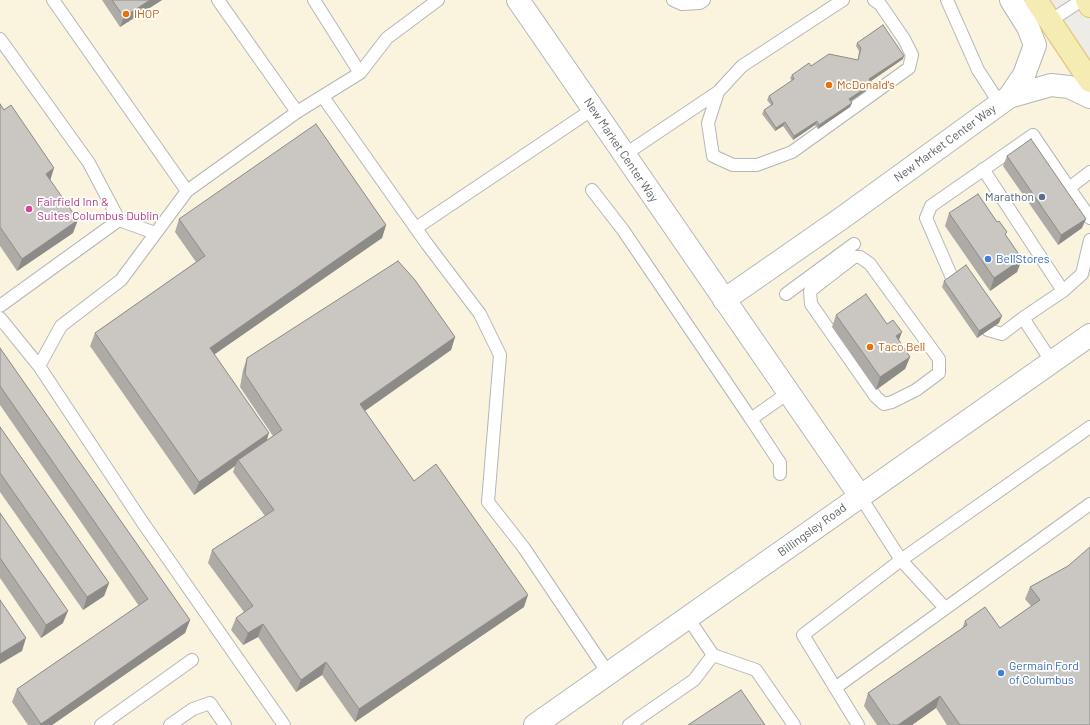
<!DOCTYPE html>
<html>
<head>
<meta charset="utf-8">
<style>
	body { margin:0 }
	canvas { display:block; background:#eeece6 }
</style>
</head>
<body>
<canvas width="1090" height="725"></canvas>
<script>
const c = document.querySelector('canvas').getContext('2d');
c.lineJoin = 'round';
function fillPath(path, color) {
  c.fillStyle = color;
  c.fill(path, 'evenodd');
}
function shape(rows) {
  const path = new Path2D();
  for (const r of rows) {
    path.moveTo(r[0], r[1]);
    for (let i = 2; i < r.length; i += 2) path.lineTo(r[i], r[i + 1]);
  }
  return path;
}
function trace(path, color, width, dash) {
  c.strokeStyle = color;
  c.lineWidth = width;
  c.lineCap = dash ? 'butt' : 'round';
  c.setLineDash(dash || []);
  c.stroke(path);
}
function label(font, color, halo, rows, align = 'center') {
  c.font = font + ' Barlow,sans-serif';
  c.lineWidth = 3.5;
  c.setLineDash([]);
  c.textBaseline = 'middle';
  c.strokeStyle = halo;
  c.fillStyle = color;
  for (const [text, x, y, turn = 0] of rows) {
    c.save();
    c.translate(x, y);
    c.rotate((+turn || 0) * Math.PI / 180);
    c.textAlign = isNaN(turn) ? turn : align;
    if (halo) c.strokeText(text, 0, 0);
    c.fillText(text, 0, 0);
    c.restore();
  }
}
fillPath(shape([
	[0,0,1036,0,1090,81,1090,725,0,725]
]), '#faf4df');
const service = shape([
	[53,0,187,191,121,280,61,326,39,366,143,523,284,725],
	[218,0,297,112,360,73,387,38,438,0],
	[314,0,360,73],
	[673,0,682,4,700,3,704,0],
	[843,0,742,66,718,92,708,123,713,156,733,165,757,165,792,152,909,68,912,55,904,39,880,4,874,0],
	[947,0,978,70,1000,104],
	[1050,21,1082,0],
	[0,39,89,163,119,220],
	[323,97,427,244,480,314,500,355,488,502,524,548,608,673],
	[624,155,718,92],
	[983,169,1063,291],
	[1090,172,1069,188,1090,218],
	[592,190,623,230,751,419],
	[187,191,297,112],
	[416,228,593,109],
	[854,257,860,257,870,264,939,359,939,373,916,390,892,402,884,404,876,397,811,304,810,291,854,257],
	[953,280,926,218,931,206,1033,135,1069,188],
	[786,294,854,244],
	[0,306,119,220,155,233],
	[0,318,39,366],
	[988,330,1002,334,1023,318],
	[1052,362,1023,318,1063,291,1082,274,1090,240],
	[780,474,780,463,751,419,788,393],
	[945,608,901,560,1090,427],
	[688,618,713,655,756,670,794,725],
	[835,688,1090,504],
	[101,725,192,660],
	[170,725,193,709,210,703,225,725],
	[629,725,694,680,713,655],
	[858,725,803,635,901,560,860,496]
]);
const minor = shape([
	[518,0,860,496],
	[1009,97,1051,85,1069,87,1090,97],
	[724,300,842,218,1009,97,1024,75,1035,45,1028,27,1011,0]
]);
const tertiary = shape([
	[535,725,1090,335]
]);
const primary = shape([
	[1036,0,1090,81],
	[1087,0,1090,6]
]);
trace(service, '#b3b6b9', 14);
trace(minor, '#b3b6b9', 24);
trace(tertiary, '#b3b6b9', 24);
trace(primary, '#e0c26d', 24);
trace(service, '#fff', 12);
trace(minor, '#fff', 22);
trace(tertiary, '#fff', 22);
trace(primary, '#f5ecb4', 22);
fillPath(shape([
	[102,0,162,0,120,27],
	[857,43,903,59,871,81,872,84,871,87,850,101,852,103,850,107,818,129,815,125,793,140,783,126,775,131,762,114,764,110,771,105,767,100,769,96,792,81,790,78,792,75,811,66,858,60,859,51,856,46],
	[0,104,50,179,73,233,17,271,0,246],
	[1007,156,1082,228,1058,245,1003,166],
	[949,213,1006,236,1022,259,1017,272,990,291,945,226],
	[179,219,386,225,382,238,214,354,267,440,273,436,240,387,243,370,247,358,455,337,451,350,365,411,414,481,524,607,355,722,322,675,296,692,258,637,243,645,231,630,236,618,244,612,208,563,212,550,265,516,233,472,235,466,194,495,90,346,95,333,196,262,175,232],
	[944,281,999,323,977,338,942,287],
	[836,315,899,340,910,357,905,369,876,390,832,327],
	[0,348,190,620,185,633,52,725,28,725,12,702,17,689,139,606,0,405],
	[0,427,109,583,104,596,83,610,0,492],
	[0,513,63,623,41,638,0,578],
	[1068,566,1090,725,947,725,936,708,912,725,877,725,864,706,868,693,962,629,965,621,1000,628,1031,606,1025,599,1030,587]
]), '#aeaba7');
fillPath(shape([
	[150,0,162,0,120,27,124,17],
	[904,56,903,59,868,83,869,79],
	[872,84,871,87,848,103,849,99],
	[852,103,850,107,818,129,819,125],
	[817,121,815,125,793,140,794,136],
	[785,122,783,126,775,131,776,128],
	[54,168,50,181,46,174],
	[1086,219,1082,228,1058,245,1061,235],
	[78,220,73,233,17,271,22,259],
	[386,225,382,238,205,361,210,348],
	[1022,259,1017,272,990,291,994,278],
	[1002,316,999,323,977,338,979,331],
	[902,332,897,345,896,336],
	[455,337,451,350,356,417,360,404],
	[910,357,905,369,876,390,880,377],
	[269,433,265,446,238,460,235,466,194,495,199,482],
	[109,583,104,596,83,610,87,597],
	[528,595,524,607,355,722,359,709],
	[68,611,63,623,41,638,46,625],
	[190,620,185,633,52,725,40,725,41,724],
	[263,624,258,637,243,645,248,633],
	[26,638,22,651,0,664,0,654],
	[326,662,322,675,296,692,301,680],
	[940,696,936,708,912,725,898,725]
]), '#8d8b88');
const building = shape([
	[112,0,150,0,124,17,112,0],
	[883,25,904,56,869,79,872,84,849,99,852,103,819,125,817,121,794,136,785,122,776,128,764,110,773,104,769,96,794,79,792,75,809,63,811,66,829,54,858,60,861,48,857,43,883,25],
	[0,104,4,110,11,105,54,168,46,174,78,220,22,259,0,227,0,104],
	[316,124,386,225,210,348,269,433,199,482,95,333,205,256,179,219,316,124],
	[1031,139,1086,219,1061,235,1007,156,1031,139],
	[978,194,997,222,999,221,1007,232,1005,234,1022,259,994,278,949,213,978,194],
	[398,261,415,280,455,337,360,404,414,481,436,464,528,595,359,709,326,662,301,680,263,624,248,633,236,618,253,606,212,550,274,510,238,460,282,430,245,374,247,358,398,261],
	[966,265,1002,316,979,331,944,281,966,265],
	[866,294,887,324,893,320,902,332,896,336,910,357,880,377,836,315,866,294],
	[0,348,190,620,41,724,17,689,148,599,0,386,0,348],
	[0,427,109,583,87,597,0,473,0,427],
	[0,513,68,611,46,625,0,558,0,513],
	[1090,547,1090,725,960,725,940,696,898,725,890,725,868,693,967,625,965,621,985,607,1000,628,1040,600,1030,587,1068,566,1090,547],
	[0,600,26,638,0,654,0,600],
	[741,690,765,725,688,725,741,690]
]);
fillPath(building, '#cac7c2');
trace(building, '#8d8b88', 1);
for (const [x, y, r, color] of [
	[126,14,4,"#e8710a"],
	[829,85,4,"#e8710a"],
	[1042,197,4,"#5c6f8a"],
	[29,209,4,"#d1479c"],
	[988,259,4,"#3f7fe0"],
	[870,347,4,"#e8710a"],
	[1001,673,4,"#3f7fe0"]
]) {
  const dot = new Path2D();
  dot.arc(x, y, r, 0, 2 * Math.PI);
  c.fillStyle = color;
  c.fill(dot);
  trace(dot, '#fff', 1.5);
}
label('12px', '#c56008', '#fff', [
	["IHOP",134,14],
	["McDonald's",837,85],
	["Taco Bell",878,347]
], 'left');
label('12px', '#5e6164', '#fff', [
	["New Market Center Way",945,143,-36],
	["New Market Center Way",621,150,56],
	["Billingsley Road",812,530,-36]
]);
label('12px', '#4e5e75', '#fff', [
	["Marathon",1034,197]
], 'right');
label('12px', '#b23c85', '#fff', [
	["Fairfield Inn &",37,202],
	["Suites Columbus Dublin",37,216]
], 'left');
label('12px', '#366cbe', '#fff', [
	["BellStores",996,259],
	["Germain Ford",1009,666],
	["of Columbus",1009,680]
], 'left');
</script>
</body>
</html>
